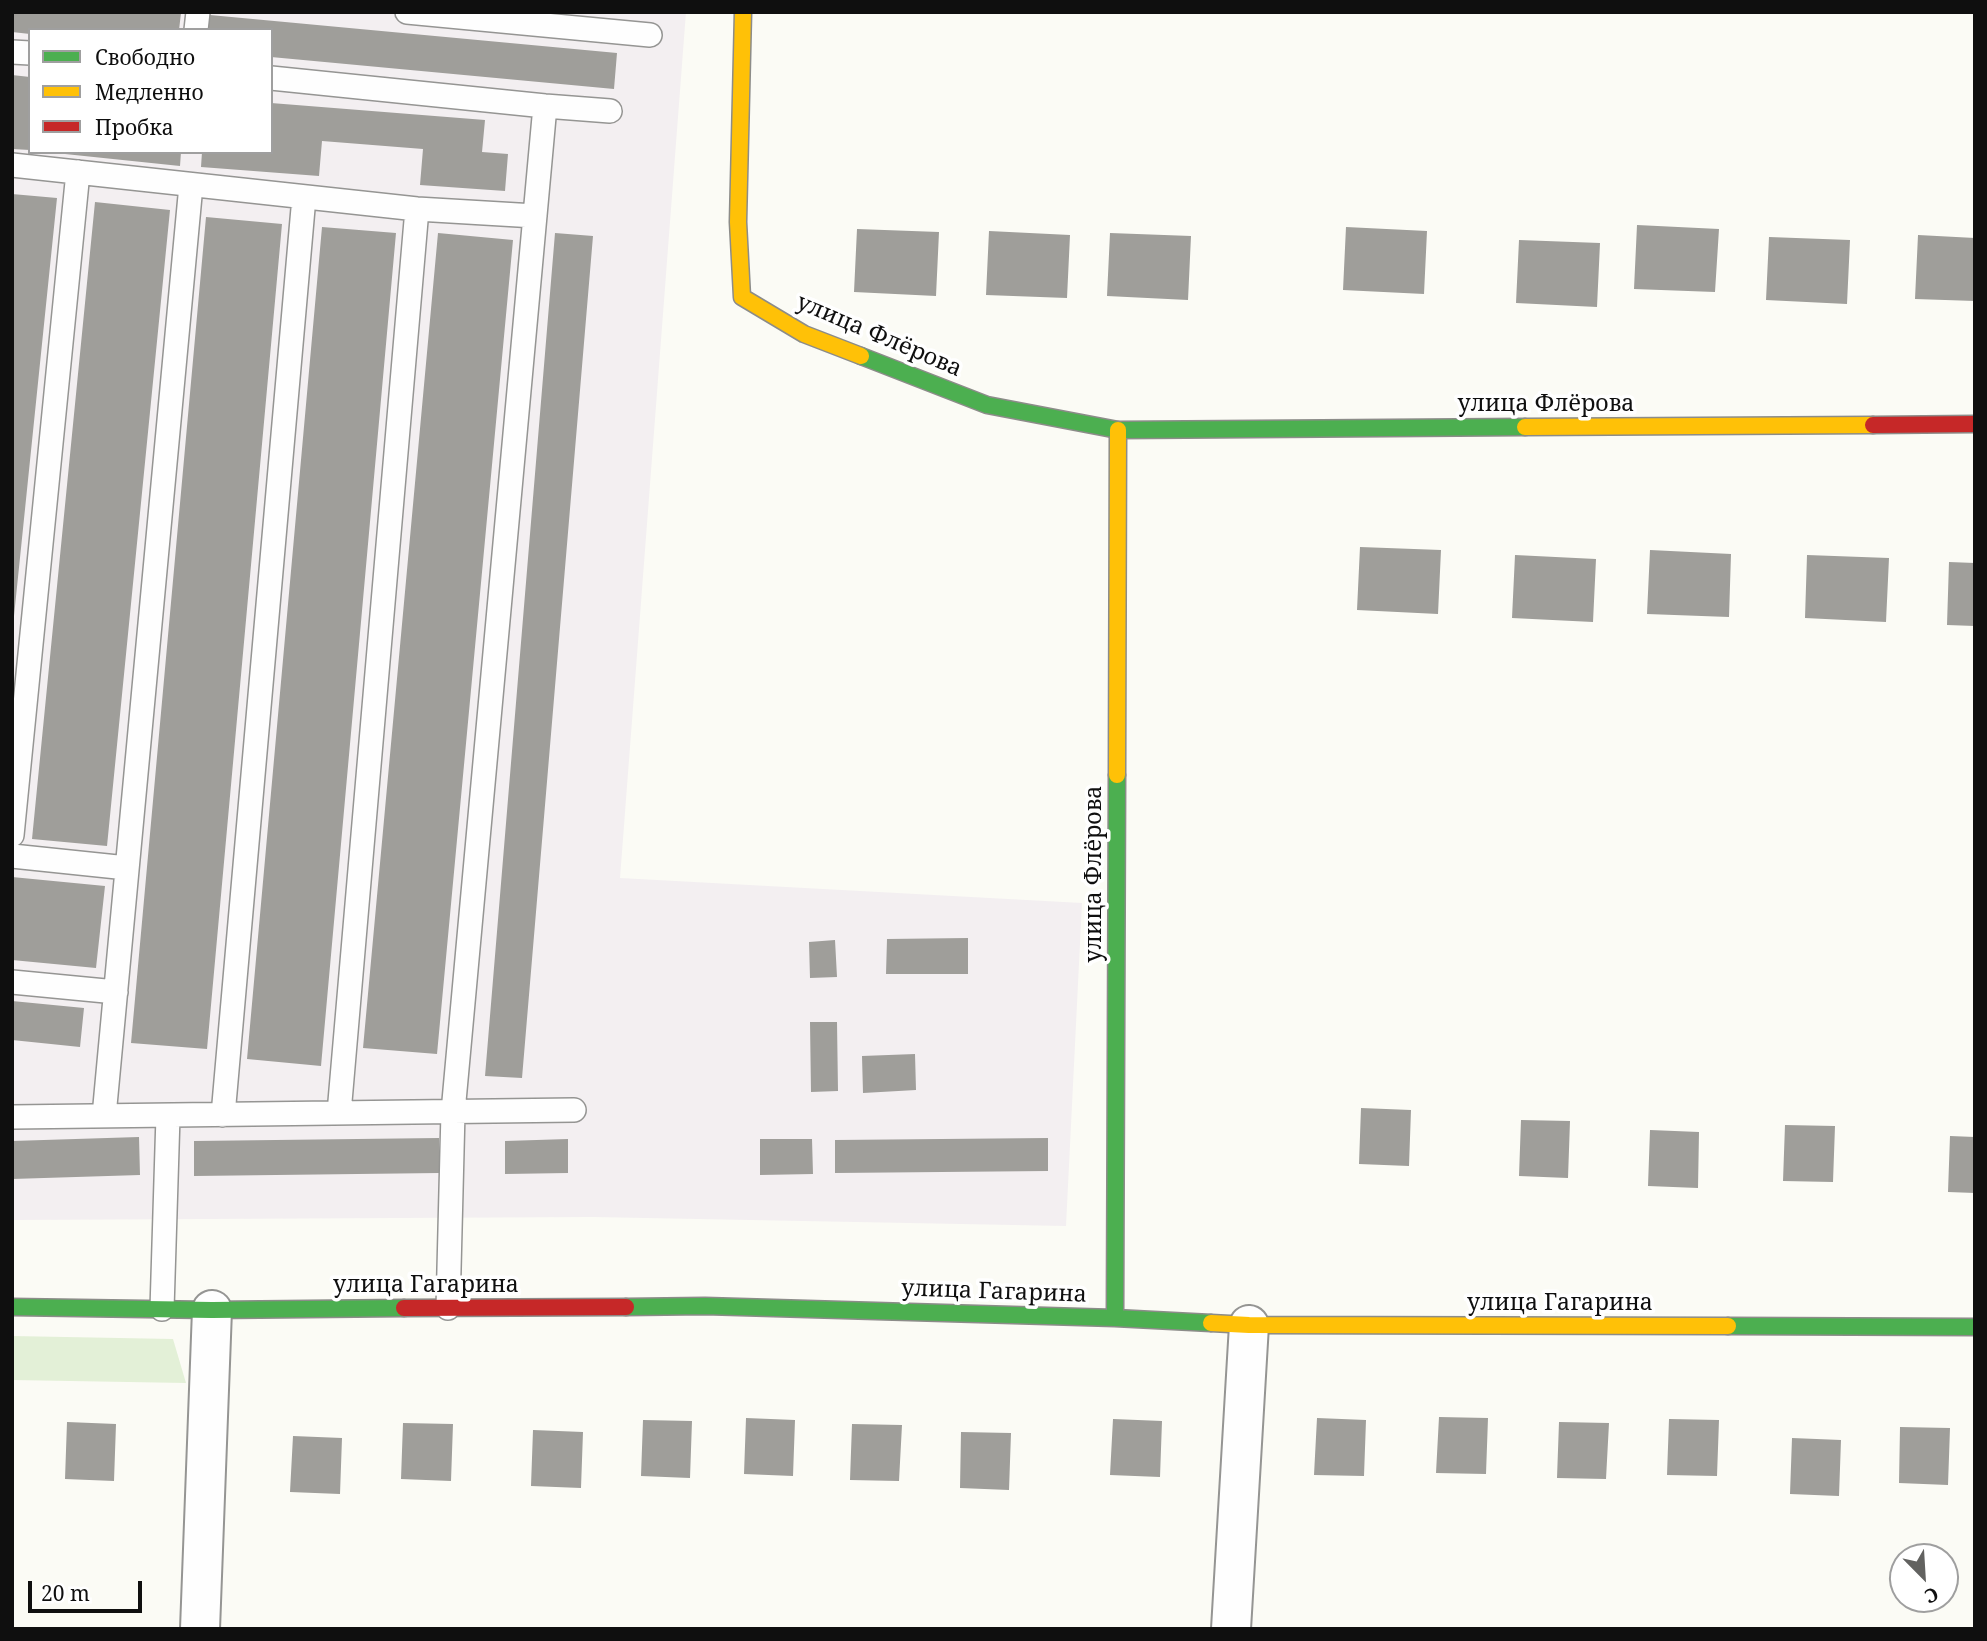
<!DOCTYPE html>
<html>
<head>
<meta charset="utf-8">
<style>
	body { margin:0 }
	#map { position:relative; width:1987px; height:1641px; overflow:hidden; background:#fbfbf5; font-family:"Noto Serif",serif }
	canvas { display:block }
	.frame { position:absolute; inset:0; border:14px solid #0f0f0f; pointer-events:none }
	.legend { position:absolute; left:28px; top:28px; width:245px; height:126px; box-sizing:border-box; background:#fff; border:2px solid #9f9f9f; margin:0; padding:9px 12px; list-style:none; font-size:21px; color:#0f0f0f }
	.legend li { display:flex; align-items:center; gap:14px; height:35px }
	.legend b { width:35px; border:2px solid #9f9f9f }
	.north { position:absolute; left:1889px; top:1543px; width:70px; height:70px; box-sizing:border-box; background:#fff; border:2px solid #9f9f9f; border-radius:50%; rotate:156deg; font-size:19px; font-weight:700; line-height:28px; text-align:center; color:#0f0f0f }
	.north::after { content:''; display:block; margin:auto; width:24px; height:32px; background:#626260; clip-path:polygon(50% 0,100% 100%,50% 72%,0 100%) }
	.scale { position:absolute; left:28px; top:1581px; width:114px; height:32px; box-sizing:border-box; border:4px solid #0f0f0f; border-top:0; padding-left:9px; font-size:21px; line-height:24px; white-space:nowrap; color:#0f0f0f; -webkit-text-stroke:5px #fff; paint-order:stroke }
</style>
</head>
<body>
<div id="map">
<canvas width="1987" height="1641"></canvas>
<div class="frame"></div>
<ul class="legend">
<li><b style="height:9px;background:#4caf50"></b>Свободно</li>
<li><b style="height:9px;background:#ffc107"></b>Медленно</li>
<li><b style="height:9px;background:#c62828"></b>Пробка</li>
</ul>
<div class="north">С</div>
<div class="scale">20 m</div>
</div>
<script>
const c = document.querySelector('canvas').getContext('2d');
c.lineJoin = 'round';
function fillPath(path, color) {
  c.fillStyle = color;
  c.fill(path, 'evenodd');
}
function shape(rows) {
  const path = new Path2D();
  for (const r of rows) {
    path.moveTo(r[0], r[1]);
    for (let i = 2; i < r.length; i += 2) path.lineTo(r[i], r[i + 1]);
  }
  return path;
}
function trace(path, color, width, dash) {
  c.strokeStyle = color;
  c.lineWidth = width;
  c.lineCap = dash ? 'butt' : 'round';
  c.setLineDash(dash || []);
  c.stroke(path);
}
function label(font, color, halo, rows, align = 'center') {
  c.font = font + ' "Noto Serif",serif';
  c.lineWidth = 7;
  c.setLineDash([]);
  c.textBaseline = 'middle';
  c.strokeStyle = halo;
  c.fillStyle = color;
  for (const [text, x, y, turn = 0] of rows) {
    c.save();
    c.translate(x, y);
    c.rotate((+turn || 0) * Math.PI / 180);
    c.textAlign = isNaN(turn) ? turn : align;
    if (halo) c.strokeText(text, 0, 0);
    c.fillText(text, 0, 0);
    c.restore();
  }
}
fillPath(shape([
	[12,12,686,12,620,878,1082,903,1066,1226,593,1217,12,1220],
	[30,30,271,30,271,152,30,152]
]), '#f3eff1');
fillPath(shape([
	[12,1336,173,1339,186,1383,12,1380]
]), '#e3f0d7');
fillPath(shape([
	[12,12,176,12,181,13,179,30,30,30,30,34,12,32],
	[210,15,617,53,614,89,271,57,271,30,208,30],
	[12,75,30,77,30,150,12,149],
	[271,103,485,120,482,152,508,154,505,191,420,185,423,149,322,141,319,176,201,167,202,152,271,152],
	[65,152,181,152,180,166,65,154],
	[12,194,57,198,14,616,12,616],
	[95,202,170,210,107,846,32,839],
	[206,217,282,224,207,1049,131,1043],
	[1637,225,1719,229,1715,292,1634,289],
	[322,227,396,233,321,1066,247,1059],
	[1346,227,1427,231,1424,294,1343,290],
	[857,229,939,232,936,296,854,292],
	[989,231,1070,235,1067,298,986,295],
	[438,233,513,240,437,1054,363,1048],
	[555,233,593,236,522,1078,485,1076],
	[1110,233,1191,236,1188,300,1107,296],
	[1918,235,1975,238,1975,301,1915,299],
	[1769,237,1850,240,1847,304,1766,300],
	[1519,240,1600,243,1597,307,1516,303],
	[1360,547,1441,550,1438,614,1357,610],
	[1650,550,1731,554,1729,617,1647,614],
	[1515,555,1596,559,1593,622,1512,618],
	[1807,555,1889,558,1886,622,1805,618],
	[1949,562,1975,563,1975,626,1947,625],
	[12,877,105,886,96,968,12,960],
	[968,938,968,974,886,974,887,939],
	[835,940,837,977,810,978,809,942],
	[12,1001,84,1008,80,1047,12,1040],
	[810,1022,837,1022,838,1091,811,1092],
	[915,1054,916,1090,863,1093,862,1056],
	[1361,1108,1411,1110,1409,1166,1359,1164],
	[1521,1120,1570,1121,1568,1178,1519,1176],
	[1785,1125,1835,1126,1833,1182,1783,1181],
	[1650,1130,1699,1132,1698,1188,1648,1186],
	[1950,1136,1975,1137,1975,1193,1948,1192],
	[139,1137,140,1175,12,1179,12,1141],
	[439,1138,439,1173,194,1176,194,1141],
	[1048,1138,1048,1171,835,1173,835,1140],
	[568,1139,568,1173,505,1174,505,1141],
	[760,1139,812,1139,813,1174,760,1175],
	[1439,1417,1488,1418,1486,1474,1436,1473],
	[746,1418,795,1420,793,1476,744,1474],
	[1317,1418,1366,1420,1364,1476,1314,1475],
	[1113,1419,1162,1421,1160,1477,1110,1475],
	[1669,1419,1719,1420,1717,1476,1667,1475],
	[643,1420,692,1421,690,1478,641,1476],
	[67,1422,116,1424,114,1481,65,1479],
	[1559,1422,1609,1423,1606,1479,1557,1478],
	[403,1423,453,1424,451,1481,401,1479],
	[852,1424,902,1425,899,1481,850,1480],
	[1900,1427,1950,1428,1948,1485,1899,1483],
	[533,1430,583,1432,581,1488,531,1486],
	[961,1432,1011,1433,1009,1490,960,1488],
	[293,1436,342,1438,340,1494,290,1492],
	[1792,1438,1841,1440,1839,1496,1790,1494]
]), '#9f9e9a');
const lane = shape([
	[407,12,650,35],
	[196,30,198,12],
	[12,52,30,53],
	[271,78,545,106,610,111],
	[12,165,417,209,535,216],
	[12,835,78,172],
	[12,856,127,868],
	[12,982,116,992],
	[339,1113,417,209],
	[223,1115,304,197],
	[104,1116,191,185],
	[12,1117,574,1110],
	[448,1308,453,1112,545,106],
	[162,1309,168,1116]
]);
const street = shape([
	[200,1629,212,1310],
	[1231,1629,1249,1325]
]);
const fast = shape([
	[861,356,987,405,1118,430,1525,427],
	[12,1307,212,1310,404,1308],
	[626,1307,705,1306,1115,1318,1211,1323],
	[1115,1318,1117,775],
	[1728,1326,1975,1327]
]);
const slow = shape([
	[743,12,738,222,742,297,804,334,861,356],
	[1525,427,1873,425],
	[1117,775,1118,430],
	[1211,1323,1249,1325,1728,1326]
]);
const jam = shape([
	[1873,425,1975,424],
	[404,1308,626,1307]
]);
trace(lane, '#959593', 26);
trace(street, '#959593', 42);
trace(fast, '#8c8c89', 19);
trace(slow, '#8c8c89', 19);
trace(jam, '#8c8c89', 19);
trace(lane, '#fefefe', 23);
trace(street, '#fefefe', 38);
trace(fast, '#4caf50', 16);
trace(slow, '#ffc107', 16);
trace(jam, '#c62828', 16);
label('23px', '#0f0f0f', '#fff', [
	["улица Флёрова",879,336,23],
	["улица Флёрова",1546,404],
	["улица Флёрова",1094,874,-90],
	["улица Гагарина",426,1285],
	["улица Гагарина",994,1292,2],
	["улица Гагарина",1560,1303]
]);
</script>
</body>
</html>
